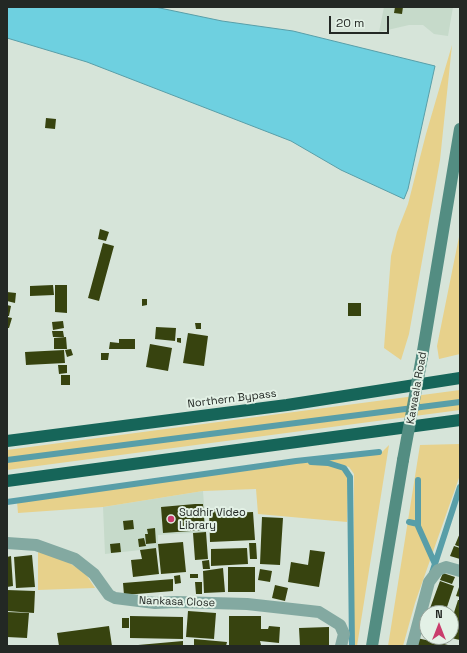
<!DOCTYPE html>
<html>
<head>
<meta charset="utf-8">
<style>
	body { margin:0 }
	#map { position:relative; width:467px; height:653px; overflow:hidden; background:#d6e4d9; font-family:"Space Grotesk",sans-serif }
	canvas { display:block }
	.frame { position:absolute; inset:0; border:8px solid #232824; pointer-events:none }
	.north { position:absolute; left:419px; top:605px; width:40px; height:40px; box-sizing:border-box; background:#e3f1e6; border:1px solid #96a198; border-radius:50%; rotate:0deg; font-size:11px; font-weight:700; line-height:16px; text-align:center; color:#232824 }
	.north::after { content:''; display:block; margin:auto; width:14px; height:18px; background:#c93c6c; clip-path:polygon(50% 0,100% 100%,50% 72%,0 100%) }
	.scale { position:absolute; left:329px; top:16px; width:60px; height:18px; box-sizing:border-box; border:2px solid #232824; border-top:0; padding-left:5px; font-size:12px; line-height:14px; white-space:nowrap; color:#232824; -webkit-text-stroke:3px #e3f1e6; paint-order:stroke }
</style>
</head>
<body>
<div id="map">
<canvas width="467" height="653"></canvas>
<div class="frame"></div>
<div class="north">N</div>
<div class="scale">20 m</div>
</div>
<script>
const c = document.querySelector('canvas').getContext('2d');
c.lineJoin = 'round';
function fillPath(path, color) {
  c.fillStyle = color;
  c.fill(path, 'evenodd');
}
function shape(rows) {
  const path = new Path2D();
  for (const r of rows) {
    path.moveTo(r[0], r[1]);
    for (let i = 2; i < r.length; i += 2) path.lineTo(r[i], r[i + 1]);
  }
  return path;
}
function trace(path, color, width, dash) {
  c.strokeStyle = color;
  c.lineWidth = width;
  c.lineCap = dash ? 'butt' : 'round';
  c.setLineDash(dash || []);
  c.stroke(path);
}
function label(font, color, halo, rows, align = 'center') {
  c.font = font + ' "Space Grotesk",sans-serif';
  c.lineWidth = 4;
  c.setLineDash([]);
  c.textBaseline = 'middle';
  c.strokeStyle = halo;
  c.fillStyle = color;
  for (const [text, x, y, turn = 0] of rows) {
    c.save();
    c.translate(x, y);
    c.rotate((+turn || 0) * Math.PI / 180);
    c.textAlign = isNaN(turn) ? turn : align;
    if (halo) c.strokeText(text, 0, 0);
    c.fillText(text, 0, 0);
    c.restore();
  }
}
fillPath(shape([
	[384,7,453,7,448,36,434,34,423,25,409,25,379,32],
	[203,491,206,532,158,535,158,548,105,554,103,507]
]), '#c6daca');
fillPath(shape([
	[452,45,440,160,409,334,401,360,384,348,391,256,397,232,408,204,426,134],
	[460,232,460,354,439,359,437,346],
	[460,390,460,410,7,470,7,450],
	[460,444,460,475,415,603,403,646,388,646,420,445],
	[389,445,357,646,353,646,354,474,349,467,336,463,315,460,381,453],
	[296,462,327,464,343,468,348,479,347,522,258,514,256,489,203,491,103,507,18,513,17,502],
	[38,552,57,555,85,573,95,588,38,590]
]), '#e7d18b');
const water = shape([
	[7,7,155,7,222,21,293,31,435,66,408,189,404,199,341,170,291,141,87,62,7,38,7,7]
]);
fillPath(water, '#6ed0e0');
trace(water, '#589ea8', 1);
trace(shape([
	[7,460,460,402],
	[311,462,328,463,344,468,350,477,352,646],
	[418,480,418,526,435,564],
	[7,502,296,461,379,452],
	[409,522,418,524],
	[432,573,460,487]
]), '#589ea8', 6);
fillPath(shape([
	[395,7,403,7,402,14,394,13],
	[46,118,56,119,55,129,45,128],
	[100,229,109,232,106,241,98,239],
	[103,243,114,246,99,301,88,298],
	[53,285,54,295,30,296,30,286],
	[55,285,67,285,67,313,55,312],
	[7,292,16,293,15,303,7,301],
	[142,299,147,299,147,305,142,306],
	[348,303,361,303,361,316,348,316],
	[7,305,11,306,9,316,7,316],
	[7,317,12,318,9,328,7,328],
	[63,321,64,328,53,330,52,322],
	[195,323,201,323,201,329,196,329],
	[156,327,176,328,175,341,155,339],
	[52,331,63,331,64,337,53,337],
	[188,333,208,336,204,366,183,363],
	[66,337,67,349,54,349,54,338],
	[177,338,181,338,181,343,177,342],
	[119,339,135,339,135,349,109,349,110,342,119,343],
	[150,344,172,348,168,371,146,367],
	[71,349,73,355,67,357,65,350],
	[64,350,65,363,26,365,25,352],
	[101,353,109,353,108,360,101,360],
	[58,365,67,365,67,373,59,374],
	[61,375,70,375,70,385,61,385],
	[195,504,203,504,205,530,163,533,161,507],
	[209,509,229,509,229,513,253,512,255,540,210,542],
	[262,517,283,518,280,565,260,564],
	[133,520,134,529,124,530,123,521],
	[155,528,156,543,146,544,145,534,148,534,147,529],
	[206,532,208,559,195,560,193,533],
	[460,533,460,547,455,545],
	[144,538,146,546,139,547,138,539],
	[183,542,186,572,161,574,158,544],
	[120,543,121,552,111,553,110,544],
	[249,543,256,543,257,559,250,559],
	[454,546,460,548,460,559,450,556],
	[156,548,159,574,133,577,131,560,142,559,140,550],
	[247,548,248,564,211,566,211,549],
	[310,550,325,552,319,587,288,582,291,562,308,565],
	[32,555,35,587,16,588,14,557],
	[11,556,13,586,7,587,7,557],
	[209,560,210,569,203,569,202,561],
	[228,567,255,567,255,592,228,592],
	[223,568,225,592,204,593,203,571],
	[260,569,272,571,270,582,258,580],
	[443,573,455,577,452,584,440,580],
	[190,574,198,574,198,578,190,578],
	[180,575,181,583,175,584,174,576],
	[173,579,173,591,124,595,123,583],
	[440,581,454,586,445,613,434,613,429,611],
	[195,582,202,582,202,594,196,594],
	[460,584,460,597,456,596],
	[275,585,288,588,285,601,272,598],
	[7,590,35,591,34,613,7,611],
	[458,600,460,600,460,640,451,638,451,622],
	[188,611,216,613,214,639,186,637],
	[7,612,29,613,27,638,7,637],
	[130,616,183,617,183,639,130,638],
	[229,616,261,616,261,629,268,629,269,626,280,627,279,643,260,641,261,645,229,645],
	[122,618,129,618,129,628,122,628],
	[109,626,112,646,59,646,57,633],
	[425,626,427,626,427,633,423,632],
	[329,627,329,646,300,646,299,628],
	[417,638,448,645,448,646,415,646],
	[194,639,227,642,226,646,194,646],
	[183,641,183,646,138,646,138,645]
]), '#37430f');
trace(shape([
	[7,543,36,545,75,559,94,574,109,595,115,598,155,603,176,602,247,604,319,612,340,625,344,634,341,646],
	[412,646,429,582,438,570,446,567,460,571]
]), '#83a9a1', 12);
trace(shape([
	[422,357,460,129],
	[372,646,403,460]
]), '#538d82', 12);
trace(shape([
	[7,441,287,405,460,378],
	[7,481,460,420]
]), '#166559', 12);
trace(shape([
	[403,460,422,357]
]), '#538d82', 12);
for (const [x, y, r, color] of [
	[171,519,4,"#c93c6c"]
]) {
  const dot = new Path2D();
  dot.arc(x, y, r, 0, 2 * Math.PI);
  c.fillStyle = color;
  c.fill(dot);
  trace(dot, '#e3f1e6', 1.5);
}
label('11px', '#232824', '#e3f1e6', [
	["Kawaala Road",417,388,-80],
	["Northern Bypass",232,399,-7],
	["Nankasa Close",177,602,2]
]);
label('11px', '#232824', '#e3f1e6', [
	["Sudhir Video",179,513],
	["Library",179,526]
], 'left');
</script>
</body>
</html>
